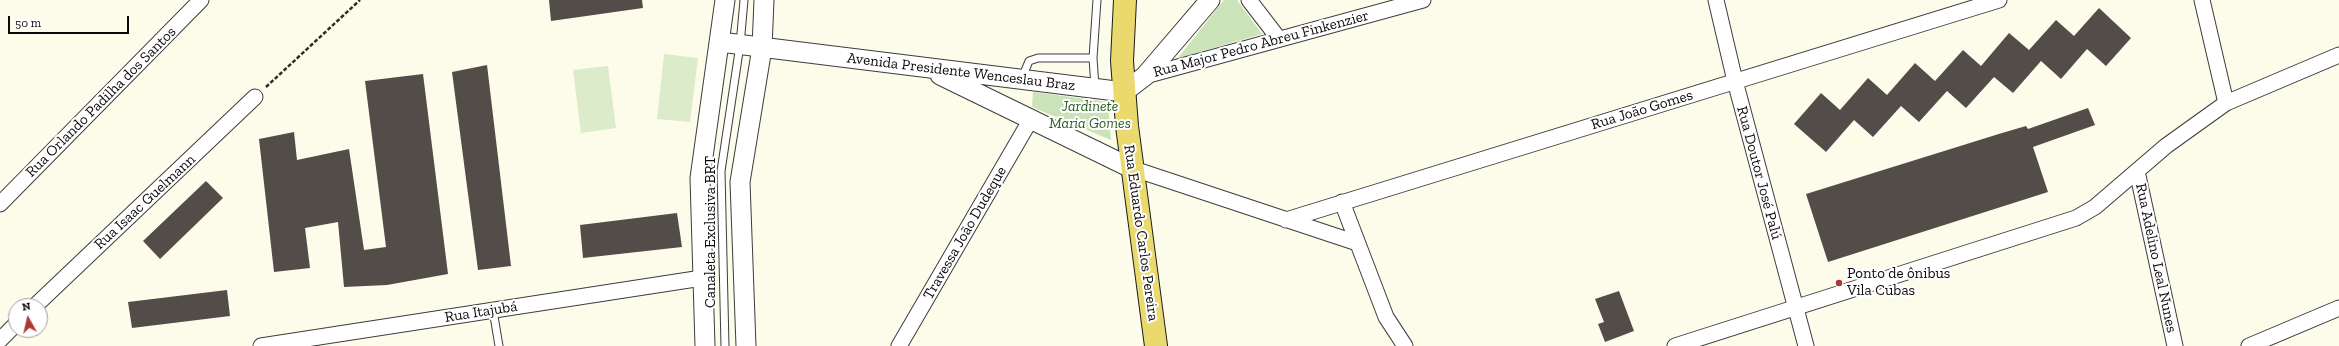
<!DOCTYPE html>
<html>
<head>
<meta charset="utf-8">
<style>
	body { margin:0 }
	#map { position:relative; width:2339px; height:346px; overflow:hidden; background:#fdfbea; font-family:"Zilla Slab",serif }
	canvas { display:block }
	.north { position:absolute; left:8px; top:298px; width:40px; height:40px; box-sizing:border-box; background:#fff; border:1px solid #9d9d9d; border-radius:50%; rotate:352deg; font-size:11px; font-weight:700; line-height:16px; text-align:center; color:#0a0a0a }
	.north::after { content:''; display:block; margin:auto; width:14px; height:18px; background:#ab3932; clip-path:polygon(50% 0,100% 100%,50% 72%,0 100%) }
	.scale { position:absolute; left:8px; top:16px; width:121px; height:18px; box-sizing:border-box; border:2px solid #0a0a0a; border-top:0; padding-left:5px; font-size:12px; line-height:14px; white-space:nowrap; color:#0a0a0a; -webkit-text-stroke:3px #fff; paint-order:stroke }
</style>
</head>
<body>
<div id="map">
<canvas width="2339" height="346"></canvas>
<div class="north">N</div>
<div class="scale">50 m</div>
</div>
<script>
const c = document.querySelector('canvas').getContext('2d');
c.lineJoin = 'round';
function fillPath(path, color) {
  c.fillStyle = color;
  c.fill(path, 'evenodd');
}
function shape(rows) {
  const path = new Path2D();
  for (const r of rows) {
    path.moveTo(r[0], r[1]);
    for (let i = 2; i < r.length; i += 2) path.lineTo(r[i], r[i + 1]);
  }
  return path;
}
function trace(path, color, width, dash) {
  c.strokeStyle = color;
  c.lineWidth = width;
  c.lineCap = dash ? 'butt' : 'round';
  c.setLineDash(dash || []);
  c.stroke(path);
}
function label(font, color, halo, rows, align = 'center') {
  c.font = font + ' "Zilla Slab",serif';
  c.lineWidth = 4;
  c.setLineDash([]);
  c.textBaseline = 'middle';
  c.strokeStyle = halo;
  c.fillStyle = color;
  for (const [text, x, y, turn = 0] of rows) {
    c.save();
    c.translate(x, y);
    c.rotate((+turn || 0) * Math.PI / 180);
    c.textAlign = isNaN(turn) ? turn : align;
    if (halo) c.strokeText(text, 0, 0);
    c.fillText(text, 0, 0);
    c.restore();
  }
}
fillPath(shape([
	[1224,0,1237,0,1262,34,1178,58],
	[1033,92,1108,102,1111,140,1032,107]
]), '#cae3b8');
fillPath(shape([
	[664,54,698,58,690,122,657,119],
	[608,66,616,128,581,133,573,70]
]), '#dcebc9');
fillPath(shape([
	[549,0,642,0,643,8,551,21],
	[2099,8,2131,38,2106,66,2087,49,2061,79,2041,61,2013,93,1994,77,1966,108,1947,91,1919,122,1901,106,1873,137,1854,120,1826,152,1794,124,1821,93,1840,110,1868,78,1887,95,1915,63,1935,81,1963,50,1981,66,2009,33,2029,50,2056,20,2074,36],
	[487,65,511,266,478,270,452,72],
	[423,74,448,274,387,285,344,287,338,222,305,228,310,268,274,272,259,139,294,132,297,160,349,149,364,250,386,247,365,81],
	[2088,108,2095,125,2033,147,2048,192,1828,262,1806,194,2002,133,2026,126,2028,129],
	[206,181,223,198,160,259,143,241],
	[677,213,682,247,583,258,580,225],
	[227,290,230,316,132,328,128,302],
	[1619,291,1634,331,1605,342,1598,324,1604,322,1595,299]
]), '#524d48');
const service = shape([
	[1022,78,1029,61,1038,58,1093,58],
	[1095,87,1093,58,1097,0],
	[493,310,499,346],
	[725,346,721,171,740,45,744,0]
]);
const minor = shape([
	[1249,0,1279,39],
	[1716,0,1735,81,1806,346],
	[2202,0,2226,103],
	[1145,76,1423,0],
	[1131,168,1357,243],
	[2137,171,2175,346],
	[1342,202,1386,317,1405,346],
	[0,204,201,0],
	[1286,220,1999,0],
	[35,306,255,97],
	[0,340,16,324],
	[261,346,702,278],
	[899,346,1031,119],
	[1675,346,2076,218,2095,207,2166,146,2226,103,2339,55],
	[2249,346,2339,308]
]);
const tertiary = shape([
	[720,42,1124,92,1145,76,1210,0],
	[940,75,1131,168],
	[705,346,700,178,725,0],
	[746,346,740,182,762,48,764,0]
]);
const primary = shape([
	[1125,0,1122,61,1127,126,1156,346]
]);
trace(service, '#3d3d3d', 9);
trace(minor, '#3d3d3d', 17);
trace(tertiary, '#3d3d3d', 21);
trace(primary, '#1b1b1b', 24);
trace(shape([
	[266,87,360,0]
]), '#2c2c2c', 2.5, [4, 2]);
trace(service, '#fff', 7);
trace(minor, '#fff', 15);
trace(tertiary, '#fff', 19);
trace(primary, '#ead96d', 22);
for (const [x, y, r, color] of [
	[1839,283,4,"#ab3932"]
]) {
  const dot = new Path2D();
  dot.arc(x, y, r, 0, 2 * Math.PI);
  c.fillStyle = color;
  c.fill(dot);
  trace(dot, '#fff', 1.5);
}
label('15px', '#0a0a0a', '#fff', [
	["Rua Major Pedro Abreu Finkenzier",1261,44,-15],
	["Avenida Presidente Wenceslau Braz",961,72,7],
	["Rua Orlando Padilha dos Santos",101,102,-45],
	["Rua João Gomes",1642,110,-17],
	["Rua Doutor José Palú",1759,173,75],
	["Rua Isaac Guelmann",145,202,-43],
	["Canaleta Exclusiva BRT",711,232,-90],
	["Travessa João Dudeque",965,233,-60],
	["Rua Eduardo Carlos Pereira",1141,233,82],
	["Rua Adelino Leal Nunes",2156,258,78],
	["Rua Itajubá",481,312,-9]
]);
label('italic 15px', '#285a23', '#fff', [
	["Jardinete",1090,107],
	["Maria Gomes",1090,124]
]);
label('15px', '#0a0a0a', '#fff', [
	["Ponto de ônibus",1847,274],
	["Vila Cubas",1847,291]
], 'left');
</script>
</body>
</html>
